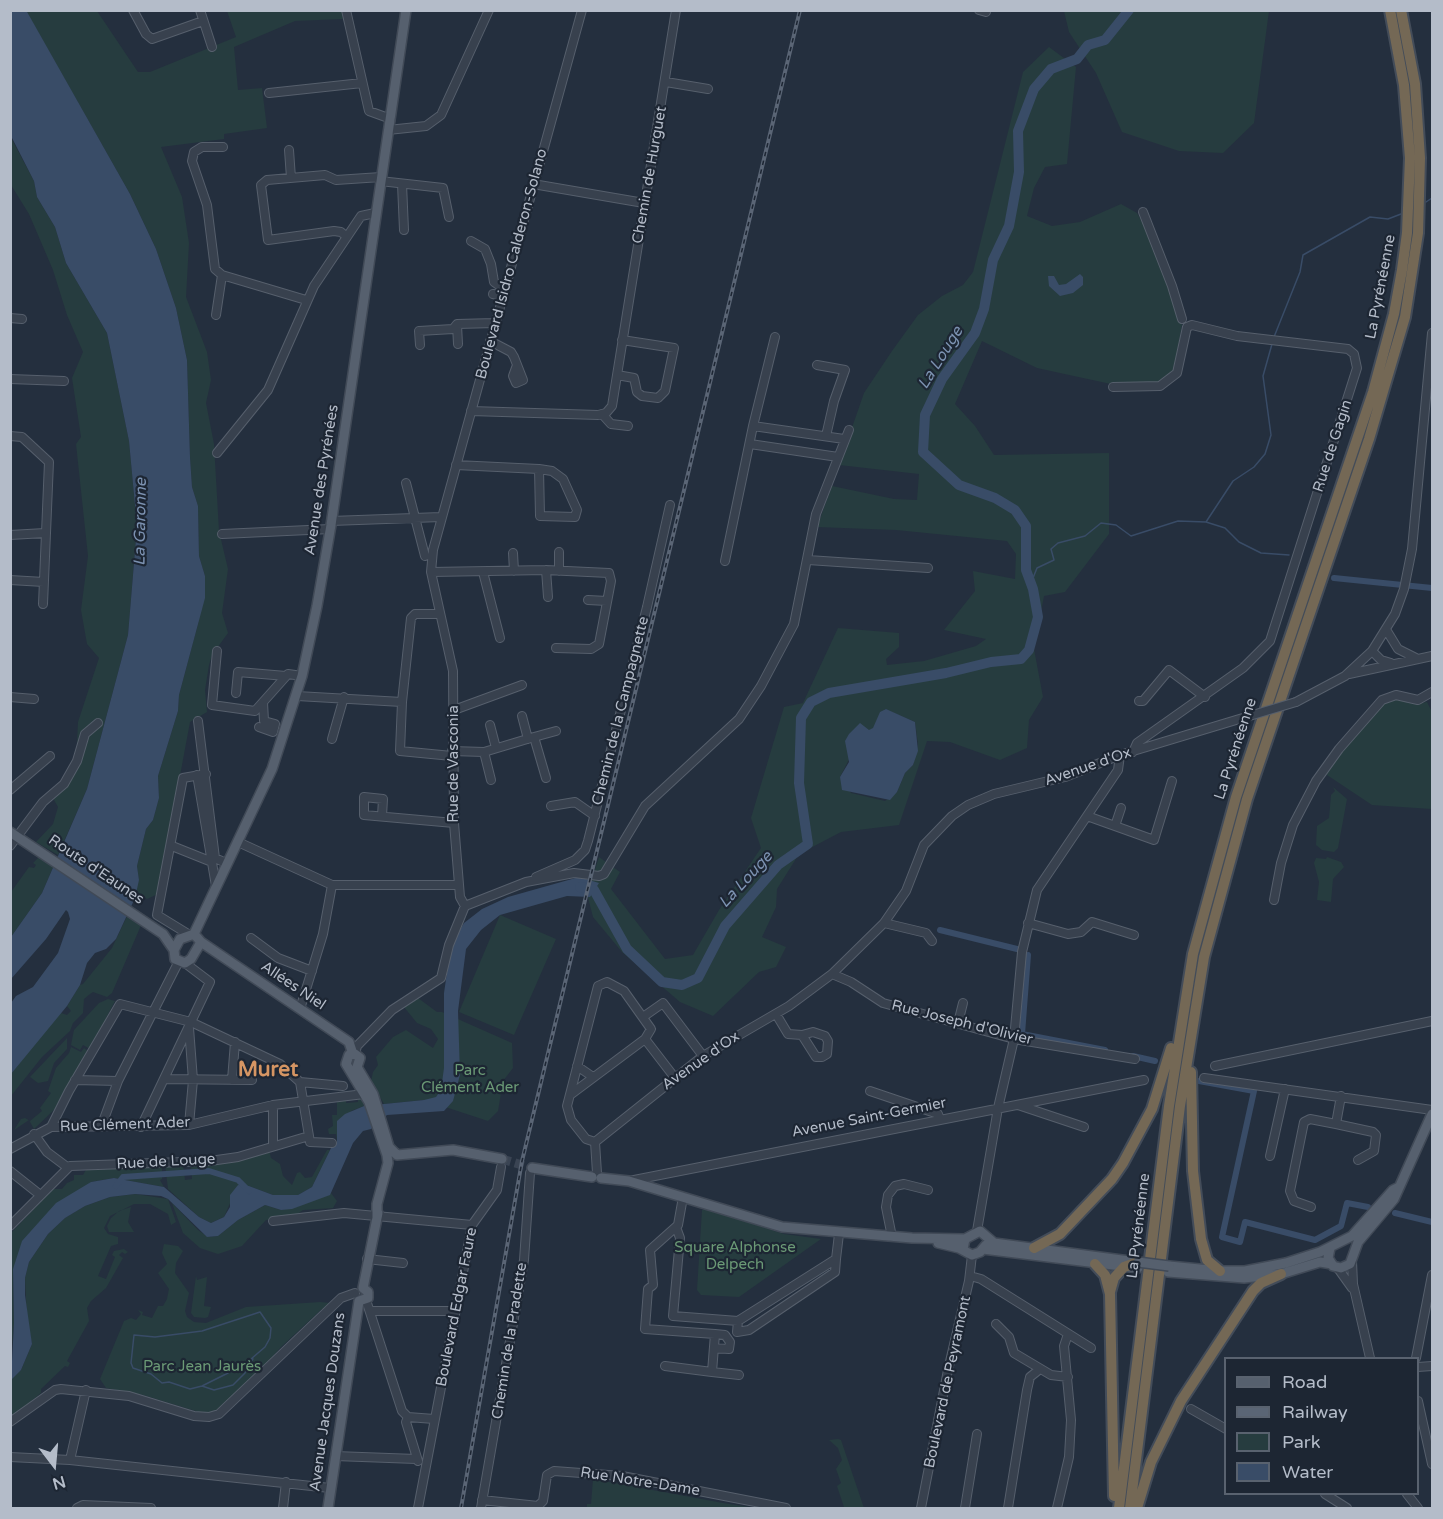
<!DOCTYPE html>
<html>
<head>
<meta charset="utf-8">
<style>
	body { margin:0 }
	#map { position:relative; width:1443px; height:1519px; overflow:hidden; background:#242f3e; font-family:"Varela Round",sans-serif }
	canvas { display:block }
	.frame { position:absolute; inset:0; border:12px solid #b4bcc9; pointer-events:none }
	.legend { position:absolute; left:1224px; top:1357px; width:195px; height:138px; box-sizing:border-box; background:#1d2633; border:2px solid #59626f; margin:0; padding:8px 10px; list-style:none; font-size:18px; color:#b4bcc9 }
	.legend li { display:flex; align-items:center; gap:12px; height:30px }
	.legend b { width:30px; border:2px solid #59626f }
	.north { position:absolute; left:24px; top:1435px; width:60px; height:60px; -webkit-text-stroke:4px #1d2633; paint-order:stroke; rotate:164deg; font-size:16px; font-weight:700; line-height:24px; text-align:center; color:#b4bcc9 }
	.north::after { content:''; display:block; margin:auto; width:21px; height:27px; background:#b4bcc9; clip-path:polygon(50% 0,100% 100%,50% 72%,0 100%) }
</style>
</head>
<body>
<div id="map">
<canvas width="1443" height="1519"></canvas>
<div class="frame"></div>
<ul class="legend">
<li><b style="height:8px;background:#56606e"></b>Road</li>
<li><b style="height:8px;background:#5a6575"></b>Railway</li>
<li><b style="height:16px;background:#263c3f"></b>Park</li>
<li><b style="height:16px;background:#394c67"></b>Water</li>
</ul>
<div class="north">N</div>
</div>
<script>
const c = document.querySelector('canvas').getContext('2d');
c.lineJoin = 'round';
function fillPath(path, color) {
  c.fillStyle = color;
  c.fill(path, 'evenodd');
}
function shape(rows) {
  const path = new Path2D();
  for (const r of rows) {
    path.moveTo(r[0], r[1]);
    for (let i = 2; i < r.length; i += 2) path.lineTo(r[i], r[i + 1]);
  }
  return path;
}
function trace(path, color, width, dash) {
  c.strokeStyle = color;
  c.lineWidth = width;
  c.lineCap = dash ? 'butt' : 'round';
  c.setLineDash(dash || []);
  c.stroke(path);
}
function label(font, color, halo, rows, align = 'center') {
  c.font = font + ' "Varela Round",sans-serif';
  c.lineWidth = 4.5;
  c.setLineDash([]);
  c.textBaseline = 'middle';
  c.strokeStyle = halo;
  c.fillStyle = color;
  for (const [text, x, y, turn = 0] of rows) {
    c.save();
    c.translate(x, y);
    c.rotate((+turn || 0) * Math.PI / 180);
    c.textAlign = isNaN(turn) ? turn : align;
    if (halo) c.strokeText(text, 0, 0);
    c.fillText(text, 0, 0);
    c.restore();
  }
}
fillPath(shape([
	[26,11,97,11,138,72,150,72,236,37,227,11,342,11,343,19,295,21,234,47,238,90,262,88,267,128,224,134,224,139,161,147,182,197,189,243,186,297,207,352,211,380,206,403,214,444,219,531,228,569,222,613,228,633,212,655,209,665,205,690,207,712,190,722,158,894,147,899,139,894,135,887,139,880,137,866,146,829,153,820,159,798,158,776,178,711,179,695,198,624,205,576,199,556,198,506,192,487,190,457,187,360,176,308,156,249,130,194],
	[1064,11,1269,11,1254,123,1223,153,1179,151,1122,132,1096,73,1069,32],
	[1049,47,1076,67,1067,164,1045,167,1034,188,1027,216,1052,226,1080,222,1121,204,1137,213,1147,231,1182,324,1173,379,1143,391,1037,368,982,341,955,404,975,426,994,455,1109,453,1109,534,1065,592,1044,596,1034,649,1043,697,1029,720,1027,748,1000,760,950,742,927,741,899,825,841,832,799,854,777,889,776,907,762,937,786,947,776,967,759,972,713,1016,680,1002,622,952,593,917,587,894,599,857,620,872,611,889,665,959,693,955,719,910,761,848,751,818,784,707,803,703,838,628,899,633,899,647,886,659,887,665,924,661,976,646,986,639,944,630,975,591,973,571,1015,579,1016,554,1007,541,896,530,817,527,832,486,894,499,917,500,919,474,839,465,864,393,892,351,918,315,942,296,963,285,973,272,1023,72],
	[885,709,915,722,918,744,913,765,905,773,897,792,885,801,851,793,840,777,865,728,869,731,874,728],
	[10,136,34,181,37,197,55,227,66,263,107,333,129,441,137,527,128,635,87,789,58,855,36,842,53,824,58,807,53,798,76,766,78,722,99,658,87,644,81,610,88,556,76,444,81,437,72,378,83,352,67,315,53,270,29,214,11,185],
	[1394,699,1417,704,1427,702,1432,712,1432,809,1372,805,1324,773,1381,705],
	[1333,787,1347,799,1338,848,1334,852,1322,850,1316,845,1317,826,1329,818,1331,795,1335,791],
	[40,856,54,865,42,893,11,937,11,892,29,867,34,868,36,865,33,863],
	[1327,857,1341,862,1344,867,1333,879,1331,902,1317,900,1319,882,1314,863,1316,858,1326,859],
	[128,914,142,923,112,993,107,997,93,992,90,994,84,999,83,1013,73,1023,70,1031,42,1057,11,1096,11,1074,54,1018,61,1013,67,1015,71,1011,67,1006,80,985,83,984,112,948],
	[500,915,556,939,514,1035,459,1012],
	[418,998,437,1012,442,1012,512,1043,513,1068,503,1081,498,1111,488,1121,424,1100,384,1104,375,1088,371,1081,373,1072,378,1065,376,1057,393,1037,406,1030,433,1048,438,1039,431,1029,417,1023,404,1007],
	[108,999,115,1001,106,1018,108,1019,90,1049,83,1045,80,1050,71,1045,74,1030,99,1003],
	[67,1038,67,1049,54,1063,48,1081,38,1083,30,1077],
	[71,1047,81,1052,84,1048,88,1051,87,1055,55,1109,34,1129,29,1120,14,1130,21,1119,25,1118,30,1121,42,1111,40,1108,51,1093,48,1091,56,1068,69,1053],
	[358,1098,362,1099,364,1106,351,1111,337,1140,336,1134,329,1134,328,1129,333,1126,332,1115,337,1115,337,1100,346,1099,346,1103,358,1102],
	[269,1150,271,1158,280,1164,283,1176,292,1185,297,1173,300,1172,305,1178,312,1177,327,1150,330,1150,312,1187,298,1195,273,1195,249,1186,231,1201,224,1217,211,1223,199,1217,168,1189,165,1165,183,1165,185,1180,192,1179,191,1165],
	[162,1165,162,1179,160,1180,164,1187,114,1178,91,1182,13,1269,14,1323,11,1356,11,1233,53,1189,62,1189,67,1183,74,1180,74,1175,83,1175,87,1168],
	[331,1193,337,1201,333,1208,303,1210,296,1215,266,1220,242,1246,218,1254,200,1248,183,1233,172,1203,198,1230,208,1237,218,1236,238,1220,265,1205,281,1210],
	[135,1194,168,1199,176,1222,171,1225,168,1214,150,1204,134,1204,110,1216,104,1228,108,1234,118,1237,118,1244,111,1246,98,1276,106,1279,115,1257,112,1255,114,1251,124,1249,128,1252,125,1254,122,1252,119,1255,123,1258,106,1288,91,1301,87,1308,89,1321,67,1361,70,1363,68,1367,65,1366,41,1389,41,1393,11,1418,10,1380,21,1370,32,1344,27,1320,25,1278,29,1262,48,1234,65,1218,85,1206,110,1197],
	[131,1207,128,1222,134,1232,109,1232,107,1226,111,1218,119,1211],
	[707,1209,784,1234,821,1239,739,1297,701,1295,697,1290,702,1210],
	[164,1244,178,1246,183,1251,176,1263,175,1273,189,1293,185,1311,187,1317,194,1322,206,1323,246,1307,320,1302,330,1303,330,1307,325,1312,322,1309,281,1347,242,1391,214,1414,202,1413,143,1395,106,1388,100,1379,124,1321,131,1318,136,1320,141,1314,138,1310,143,1312,142,1315,152,1318,158,1306,163,1306,167,1299,169,1289,158,1273,167,1264,162,1253],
	[196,1276,197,1280,207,1277,204,1306,211,1307,208,1317,205,1318,194,1317,191,1313],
	[838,1439,841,1440,864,1508,844,1507,837,1486,841,1483,836,1469,842,1460,838,1448,829,1440],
	[593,1479,723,1503,755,1508,587,1508,587,1504,591,1504]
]), '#263c3f');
fillPath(shape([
	[26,10,130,194,156,249,176,308,187,360,190,457,192,487,198,506,199,556,205,576,205,598,179,695,178,711,158,776,159,798,153,820,146,829,137,866,139,880,135,898,116,939,106,949,95,953,87,963,80,985,67,1006,11,1074,11,1003,16,996,33,987,58,953,70,919,68,912,66,910,46,939,11,979,11,937,42,893,87,789,128,635,137,527,129,441,107,333,66,263,55,227,37,197,34,181,11,136,11,11],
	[1080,274,1083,277,1083,285,1073,293,1060,296,1049,286,1048,276,1054,276,1059,285,1066,284],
	[886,709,915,722,918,751,913,765,905,773,897,792,890,800,842,790,840,777,849,762,845,741,849,734,860,723,869,730,873,728,880,712],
	[579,877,599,883,590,897,567,896,500,915,481,930,466,949,458,1011,460,1075,453,1101,444,1111,387,1115,371,1129,363,1131,353,1143,330,1195,292,1209,281,1210,265,1205,238,1220,218,1236,207,1237,168,1199,161,1196,135,1194,110,1197,85,1206,65,1218,48,1234,29,1262,25,1278,25,1295,32,1344,21,1370,11,1380,14,1323,13,1269,22,1241,56,1203,91,1182,114,1178,164,1187,199,1217,211,1223,224,1217,230,1207,230,1195,238,1185,249,1186,273,1195,298,1195,312,1187,331,1148,337,1142,337,1121,345,1114,364,1106,424,1100,436,1097,441,1090,444,1068,444,993,451,945,464,923,482,909,508,897]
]), '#394c67');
trace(shape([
	[1426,202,1432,198],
	[1274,337,1300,272,1303,255,1370,217,1388,219,1401,214],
	[1206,522,1233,481,1254,467,1265,454,1271,435,1263,376,1272,344],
	[1031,583,1037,568,1054,560,1051,549,1058,543,1085,536,1101,523,1116,525,1131,536,1178,521,1206,522,1225,528,1239,542,1261,553,1289,555],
	[260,1312,271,1328,270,1338,265,1347,244,1365,202,1386,190,1389,169,1382,162,1383,151,1374,133,1368,131,1363,134,1335,155,1337,202,1331,260,1312],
	[202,1386,214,1390,233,1385,245,1373,253,1359]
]), '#394c67', 1.5);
trace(shape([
	[1334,578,1432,588],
	[940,930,1017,949],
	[1028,955,1022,1034,1105,1050],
	[1133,1056,1155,1061],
	[1199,1081,1254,1091,1222,1237,1240,1242,1245,1222,1315,1240,1341,1226,1347,1203,1368,1207],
	[116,1186,123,1177,209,1171,238,1180,249,1191],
	[1395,1213,1432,1222]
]), '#394c67', 6);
trace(shape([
	[580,887,594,890,627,949,662,982,682,985,698,978,725,926,778,865,808,844,799,783,801,718,811,702,829,693,946,673,991,662,1021,659,1029,650,1038,617,1033,589,1026,570,1026,526,1015,510,995,498,959,485,923,452,925,415,942,379,975,333,984,309,993,260,1009,226,1019,172,1018,131,1034,89,1051,69,1077,59,1088,45,1105,40,1129,10]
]), '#394c67', 10);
trace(shape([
	[502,1159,532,1168]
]), '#3a4453', 9, [9, 4.5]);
const minor = shape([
	[133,10,146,34,152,39,203,21],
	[200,10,212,47],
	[346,10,369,111,391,119],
	[979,10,986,12],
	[666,82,708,89],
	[269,93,362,83],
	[388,130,426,126,441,115,489,10],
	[223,147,202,147,194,152,192,161,207,205,215,269,222,275,306,300],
	[289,150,291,178],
	[380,181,443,188,449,217],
	[402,184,404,230],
	[533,184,644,203],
	[1143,212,1172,286,1182,319],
	[347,237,341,232,334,231,268,240,261,185,267,180,325,175,336,180,381,177],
	[471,241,485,249,491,264,494,282,504,289],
	[493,294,502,296],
	[216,315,222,275],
	[10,318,22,319],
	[457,325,458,344],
	[490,341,511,352,514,357,523,380,516,383,513,376,517,365],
	[420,345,419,331,453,329,457,324,495,323],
	[817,365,845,370,834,401,826,436],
	[617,375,634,378,637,392,642,396,658,398,665,391,674,348,622,340],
	[10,379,64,381],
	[1113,387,1160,386,1177,373,1187,327,1192,325,1237,336,1348,349,1354,354,1357,368,1270,641,1243,668,1137,743,1133,752],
	[471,411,598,415,606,413,612,406,676,10],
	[602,414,611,424,628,426],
	[753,426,844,439],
	[10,436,22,437,49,462,43,604],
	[750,444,838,457],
	[217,453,268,390,314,286,361,216,375,213],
	[456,465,539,469,540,516,575,517,577,510,563,479,552,471,539,469],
	[406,483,425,556],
	[331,521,441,517],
	[222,534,330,529],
	[10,535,45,533],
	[559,552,559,571],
	[513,553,514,571],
	[808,560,928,568],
	[725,561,753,426,775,337],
	[546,570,548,597],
	[431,572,546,570,609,573,611,581,599,644,591,649,556,648],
	[483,572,500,638],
	[10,580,44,582],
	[588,600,607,601],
	[440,614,415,614,411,618,402,702,400,751,452,756],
	[1387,631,1398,649,1416,658],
	[217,651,212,705,255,711,288,674,302,676],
	[1372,651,1381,660,1391,663],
	[1349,674,1432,656],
	[236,693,238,672,286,676],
	[297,696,402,702],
	[10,697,34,699],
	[1139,701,1143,701,1169,670,1205,697],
	[1296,702,1345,676,1372,651,1395,614,1404,589,1412,549,1432,333],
	[454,710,522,685],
	[522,716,528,739],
	[198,721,215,858,226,863],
	[490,725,496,748],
	[259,727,273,732,275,724,264,721,263,702],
	[534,737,556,731],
	[332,739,344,697],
	[452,751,484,752,534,737,546,778],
	[484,752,491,780],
	[197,775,216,886],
	[10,790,50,756],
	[551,806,575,802,595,816],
	[382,816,383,799,364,797,364,815,454,823],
	[1087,816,1154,840,1172,781],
	[1115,826,1121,808],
	[238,842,332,885,459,885],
	[10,846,43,802,64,784,77,761,85,734,98,723],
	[172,846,212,862],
	[536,877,575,860,585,850,588,841,647,607,670,505],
	[1274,900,1281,863,1293,825,1316,781,1339,749,1382,700,1396,695,1418,700,1432,692],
	[465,906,526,882,574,873,599,876,604,874,645,806,739,719,761,686,794,624,816,514,849,430],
	[884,923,926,933,932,941],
	[1028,923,1068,934,1081,932,1092,922,1134,935],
	[188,934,157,915,183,778,206,774],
	[251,938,278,958,312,971],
	[832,974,851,982,883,1003,1014,1039,1135,1059],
	[300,1009,323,934,332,885],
	[776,1014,788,1034,802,1035,816,1057,822,1057,827,1054,828,1041,825,1036,813,1032,802,1035],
	[643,1017,663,1003,703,1056],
	[958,1023,963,1003],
	[355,1054,357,1046,392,1010,441,978,449,945,465,906,460,897,454,823,453,671,431,572,433,550,582,10],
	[577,1066,593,1077],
	[1215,1066,1432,1021],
	[1204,1078,1432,1110],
	[164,1079,252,1080],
	[75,1080,118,1081],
	[232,1080,235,1042],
	[870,1091,938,1114,940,1119],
	[570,1095,645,1039],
	[1341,1096,1336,1124,1373,1132,1376,1135,1374,1151,1358,1160],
	[273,1105,273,1146],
	[1018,1105,1084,1127],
	[189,1125,193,1080,189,1028],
	[51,1127,69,1091,120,1004,191,1022,280,1064,300,1082],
	[101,1127,118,1081,179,961],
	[141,1127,210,982,185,963],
	[34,1134,47,1152,67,1167],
	[595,1142,703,1056,789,1006,832,974,884,923,906,891,924,845,952,816,968,805,994,794,1065,777,1120,755,1246,717],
	[595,1142,586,1139,571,1120,567,1106,598,986,607,982,624,991,651,1029,645,1039,675,1078],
	[595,1142,597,1173],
	[332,1143,310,1142,300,1082,343,1086],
	[10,1149,51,1127,189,1125,273,1105,364,1094],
	[1270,1156,1285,1089],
	[10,1171,39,1194],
	[629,1181,1144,1080],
	[1311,1207,1294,1201,1290,1191,1304,1122,1310,1119,1336,1124],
	[273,1221,344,1213,472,1225],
	[10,1226,70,1166,210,1161,238,1157,309,1136],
	[676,1227,680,1238,673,1316,738,1321,836,1259,839,1234],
	[977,1231,998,1108,1014,1039,1022,952,1037,890,1118,770,1120,755],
	[892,1237,886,1207,888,1195,895,1186,904,1184,928,1190],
	[367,1259,403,1263],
	[1352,1261,1353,1284,1370,1358],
	[1337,1267,1352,1288],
	[970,1276,981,1279,1091,1348],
	[366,1300,402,1411,408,1417],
	[372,1311,454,1311],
	[738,1321,737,1332,749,1330,835,1272,836,1259],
	[996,1324,1009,1337,1014,1353,1051,1375,1068,1377],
	[714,1348,729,1349,730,1342,725,1335,715,1334],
	[1416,1358,1432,1275],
	[665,1366,712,1372,715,1334,645,1329,648,1289,653,1285,650,1250,678,1225,683,1197],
	[1418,1367,1432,1366],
	[712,1372,739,1375],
	[1418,1401,1432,1464],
	[1191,1409,1226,1429],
	[408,1417,406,1422,418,1461],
	[408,1417,434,1419],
	[10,1422,55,1390,61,1389,129,1396,194,1416,209,1417,219,1414,341,1298,355,1293],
	[335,1456,416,1459],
	[10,1457,70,1460,330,1488],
	[70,1460,86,1390],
	[1325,1494,1347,1508],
	[1407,1494,1418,1508],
	[482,1500,538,1506,543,1501,547,1475,554,1471,622,1476,786,1508],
	[77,1508,83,1505,151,1508],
	[283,1508,286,1482],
	[418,1508,472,1225,497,1190,501,1167],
	[481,1508,524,1260,530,1173],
	[921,1508,948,1370,969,1281,972,1255],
	[965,1508,977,1434],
	[1008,1508,1027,1390,1030,1377,1040,1369],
	[1057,1508,1069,1457,1071,1420,1064,1346,1068,1334]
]);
const major = shape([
	[10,832,163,934,174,950],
	[194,934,272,769,302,676,317,606,331,525,406,10],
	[194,934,201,942,349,1042,353,1054],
	[194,934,180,939,174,950,175,959,185,963,191,959,201,942],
	[397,1155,453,1150,502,1159],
	[532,1168,592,1177],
	[601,1178,629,1181,782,1227,912,1238,965,1239],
	[377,1217,377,1204,388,1163,387,1155,369,1102,346,1064,349,1055,355,1054,360,1058,357,1067,373,1094,389,1147,397,1155],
	[938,1243,959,1248,972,1255,980,1252,986,1245],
	[1330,1248,1328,1258,1333,1266,1341,1268,1350,1264,1358,1242,1394,1199,1432,1114],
	[963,1249,965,1239,980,1231,994,1243,1137,1262],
	[983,1249,1138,1268],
	[1169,1266,1220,1271,1245,1271,1286,1263,1320,1252,1352,1236,1393,1190,1399,1187],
	[1168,1272,1244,1278,1281,1274,1320,1262,1332,1264],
	[363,1288,378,1213],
	[359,1301,368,1298,368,1292,363,1288],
	[328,1508,359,1301]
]);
const highway = shape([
	[1191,1072,1193,1171,1201,1239,1207,1260,1220,1271],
	[1034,1248,1060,1234,1112,1179,1123,1163,1152,1109,1171,1048],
	[1095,1264,1105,1275,1110,1294,1114,1496],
	[1110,1292,1114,1278,1124,1267,1138,1262],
	[1119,1508,1169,1106,1193,954,1236,797,1373,392,1394,314,1402,270,1407,233,1410,158,1404,85,1390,10],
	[1130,1508,1180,1106,1204,957,1247,799,1369,439,1405,317,1418,233,1420,158,1415,84,1401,10],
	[1137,1508,1151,1462,1181,1401,1253,1291,1261,1283,1281,1274]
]);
trace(minor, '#565f6c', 10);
trace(major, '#414a57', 12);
trace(highway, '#434c59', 14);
trace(minor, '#38414e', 8);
trace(major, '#56606e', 9);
trace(highway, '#746855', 10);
const rail = shape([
	[461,1508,522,1161,800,10]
]);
trace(rail, '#5a6575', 4);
trace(rail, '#1d2633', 1.5, [4.5]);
const minorBridge = shape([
	[1246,717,1296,702]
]);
const majorBridge = shape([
	[1138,1262,1169,1266]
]);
trace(minorBridge, '#565f6c', 10, []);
trace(majorBridge, '#414a57', 12, []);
trace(minorBridge, '#38414e', 8);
trace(majorBridge, '#56606e', 9);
label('15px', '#b4bcc9', '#1d2633', [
	["Chemin de Hurguet",650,175,-80],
	["Boulevard Isidro Calderon-Solano",512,264,-75],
	["La Pyrénéenne",1381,287,-79],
	["Rue de Gagin",1333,446,-72],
	["Avenue des Pyrénées",322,480,-81],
	["Chemin de la Campagnette",621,711,-76],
	["La Pyrénéenne",1236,749,-72],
	["Rue de Vasconia",454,764,-90],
	["Avenue d'Ox",1088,767,-19],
	["Route d'Eaunes",96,870,34],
	["Allées Niel",293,986,34],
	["Rue Joseph d'Olivier",962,1023,14],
	["Avenue d'Ox",701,1061,-35],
	["Avenue Saint-Germier",869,1118,-11],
	["Rue Clément Ader",125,1125,-2],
	["Rue de Louge",166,1162,-3],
	["La Pyrénéenne",1139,1226,-83],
	["Boulevard Edgar Faure",457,1307,-79],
	["Chemin de la Pradette",510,1341,-81],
	["Boulevard de Peyramont",948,1382,-78],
	["Avenue Jacques Douzans",328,1402,-82],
	["Rue Notre-Dame",640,1482,9]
]);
label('15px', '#6b9a76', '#1d2633', [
	["Parc",470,1071],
	["Clément Ader",470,1088],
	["Square Alphonse",735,1248],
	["Delpech",735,1265],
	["Parc Jean Jaurès",202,1367]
]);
label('italic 16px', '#7c92b1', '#1d2633', [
	["La Louge",941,358,-58],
	["La Garonne",141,522,-89],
	["La Louge",746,880,-47]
]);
label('bold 21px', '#d59563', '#1d2633', [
	["Muret",268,1070]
]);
</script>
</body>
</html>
